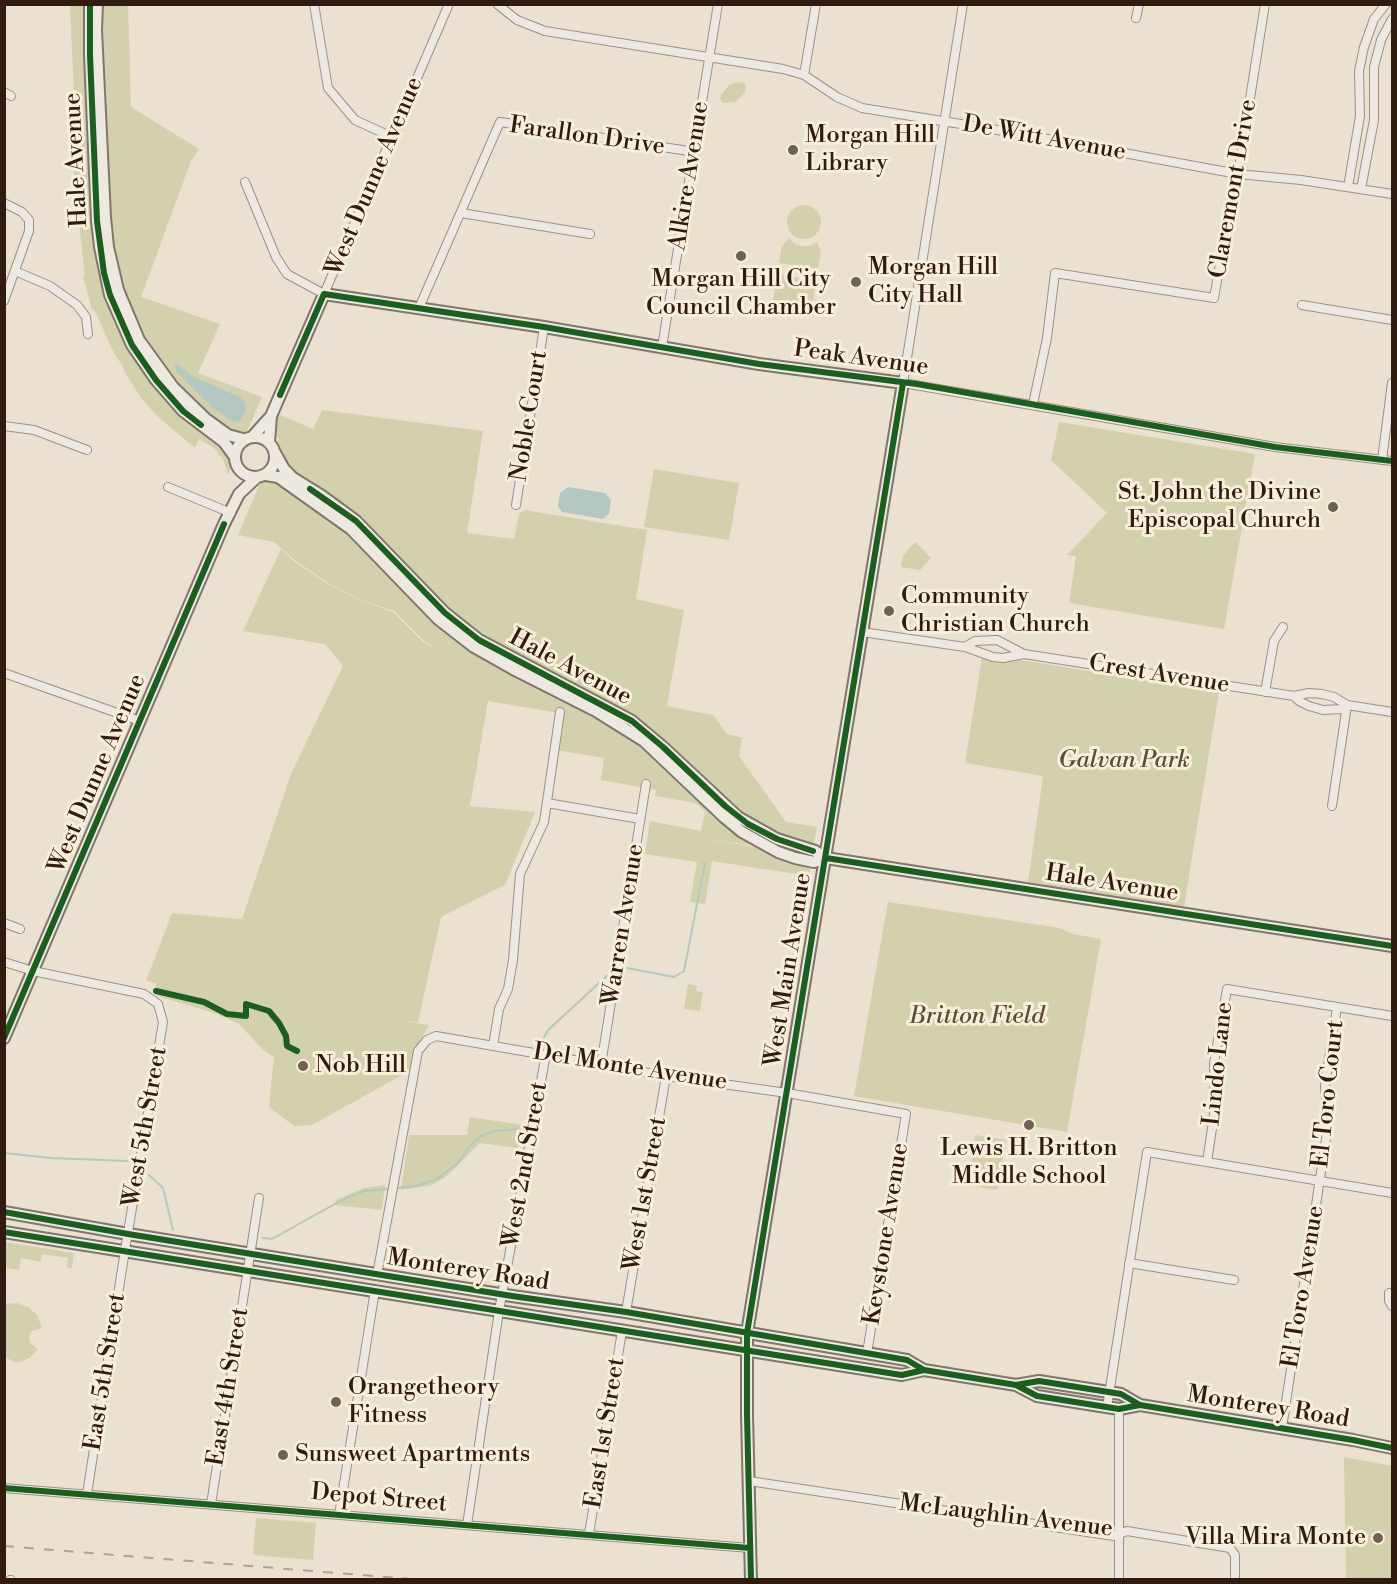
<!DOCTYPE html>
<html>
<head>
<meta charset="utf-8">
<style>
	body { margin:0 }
	#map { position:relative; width:1397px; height:1584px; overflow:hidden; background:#eae1d0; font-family:"Libre Bodoni",serif }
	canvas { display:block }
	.frame { position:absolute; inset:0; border:6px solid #311b11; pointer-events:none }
</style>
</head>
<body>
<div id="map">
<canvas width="1397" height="1584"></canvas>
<div class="frame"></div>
</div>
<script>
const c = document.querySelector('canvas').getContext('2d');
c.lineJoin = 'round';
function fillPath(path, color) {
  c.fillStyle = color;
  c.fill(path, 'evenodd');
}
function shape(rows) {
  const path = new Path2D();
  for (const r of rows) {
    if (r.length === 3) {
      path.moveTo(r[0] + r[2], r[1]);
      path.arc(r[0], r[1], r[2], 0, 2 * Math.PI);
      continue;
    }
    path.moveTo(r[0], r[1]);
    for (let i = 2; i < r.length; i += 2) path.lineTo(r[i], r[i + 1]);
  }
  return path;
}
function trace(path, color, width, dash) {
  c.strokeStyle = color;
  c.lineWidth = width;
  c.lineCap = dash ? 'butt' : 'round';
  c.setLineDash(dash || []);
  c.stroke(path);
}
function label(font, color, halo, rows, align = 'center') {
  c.font = font + ' "Libre Bodoni",serif';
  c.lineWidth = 6;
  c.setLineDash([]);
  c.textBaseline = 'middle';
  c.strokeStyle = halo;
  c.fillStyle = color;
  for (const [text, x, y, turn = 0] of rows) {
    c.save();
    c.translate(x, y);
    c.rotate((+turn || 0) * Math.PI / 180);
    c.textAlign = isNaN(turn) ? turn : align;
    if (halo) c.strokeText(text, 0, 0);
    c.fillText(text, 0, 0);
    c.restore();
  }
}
fillPath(shape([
	[70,5,128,5,131,107,199,149,191,161,141,297,220,324,198,373,262,397,228,475,223,459,214,448,199,439,195,448,157,416,142,399,123,370,124,369,112,349,94,309,92,310,83,276,85,275,79,223,77,223,71,119,75,118],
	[737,82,744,83,746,85,745,93,735,102,723,103,720,99,721,95,729,85],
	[804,222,17],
	[789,238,796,245,803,246,810,246,816,242,821,250,818,269,779,263,782,246],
	[778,274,816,281,812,306,773,300],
	[322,410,483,431,467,533,514,539,519,514,524,510,647,530,636,599,684,610,667,705,670,707,713,715,727,734,742,738,739,756,786,822,817,827,812,854,699,838,812,856,809,876,712,861,705,904,690,902,697,862,645,854,650,821,701,831,705,811,695,803,655,796,656,790,601,780,604,758,555,750,560,713,488,701,470,806,535,812,505,885,441,917,418,1022,402,1021,429,1025,418,1045,411,1070,312,1125,294,1126,269,1107,274,1057,263,1050,239,1024,214,1013,157,996,156,983,146,981,172,913,242,919,291,774,343,666,325,644,243,631,281,549,295,562,328,584,362,601,393,612,423,642,437,649,424,641,394,611,363,601,328,583,296,561,274,542,238,535,279,439,270,431,278,414,313,429],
	[1059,422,1255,454,1224,629,1069,603,1076,556,1067,555,1107,513,1051,460],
	[654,469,739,483,729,540,644,527],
	[915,542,931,558,920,570,901,567,903,556],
	[982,657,1020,660,1219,692,1184,907,1028,882,1043,776,965,763],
	[888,902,1060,928,1073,934,1101,939,1067,1132,854,1096],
	[688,984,697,986,696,991,703,992,700,1011,684,1009],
	[470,1117,523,1125,518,1148,480,1143,447,1176,432,1185,401,1190,409,1135,467,1135],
	[975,1135,1006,1140,1004,1155,973,1150],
	[973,1153,1003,1158,1001,1173,970,1167],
	[969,1170,1000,1175,997,1190,967,1185],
	[385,1185,382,1210,334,1205,336,1200,364,1188],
	[5,1242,74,1253,72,1268,67,1267,68,1258,42,1254,41,1262,21,1258,19,1270,6,1268,5,1274],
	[17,1303,28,1307,37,1315,42,1328,32,1331,29,1336,30,1343,38,1349,30,1358,16,1363,5,1357,4,1304],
	[1344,1457,1392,1466,1392,1579,1346,1579],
	[256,1518,316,1523,313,1560,253,1555]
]), '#d3d0ad');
fillPath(shape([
	[174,363,177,364,195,378,240,397,245,402,246,409,242,419,237,422,232,421,213,408,176,371],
	[568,487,605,493,611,500,609,514,603,519,562,512,558,506,560,493]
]), '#b3c8c0');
trace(shape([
	[627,968,674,977,684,971,705,863],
	[540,1044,549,1029,607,976],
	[4,1153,52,1158,128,1161],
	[149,1175,163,1188,173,1230],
	[395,1188,416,1186,437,1179,457,1164,470,1146,481,1136,495,1131,515,1129],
	[263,1238,272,1239,342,1200,364,1191,389,1189]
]), '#b3c8c0', 2);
const street = shape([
	[314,4,328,88,355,120,392,137],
	[497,4,517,20,545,31,783,69,804,75,837,97,862,108,1010,132,1238,174,1301,180,1392,194],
	[963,4,903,383,1275,447,1392,461],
	[1136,18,1139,4],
	[804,75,816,4],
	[4,92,11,96],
	[245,182,276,257,287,274,324,294,449,4],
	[1348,187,1360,116,1359,71,1364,47,1374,19,1386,4],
	[1361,189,1374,120,1374,67,1381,40,1392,19],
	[4,203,22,212,29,220,29,231,4,301],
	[461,213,590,234],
	[15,271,50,286,77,305,86,317,88,334],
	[1302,305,1392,320],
	[419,308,500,122,695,152],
	[662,347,718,4],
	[1033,404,1047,338,1055,273,1214,298,1225,235,1238,174,1265,4],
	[4,426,34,430,87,450],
	[1382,460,1392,383],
	[168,487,231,513],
	[516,505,544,327],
	[862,632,965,647,993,657,1003,658,1024,654],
	[965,647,975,641,997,640,1024,654,1294,696,1309,693,1322,694,1334,697,1347,705,1392,712],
	[4,673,140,721],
	[1265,692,1274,641,1283,627],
	[1294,696,1299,701,1309,706,1323,710,1342,709,1347,705],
	[547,803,640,819],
	[1332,806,1347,705],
	[4,923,20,929],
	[4,962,33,971,144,994,158,1004,163,1022,125,1250,87,1494],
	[493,1046,499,1009,508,989,513,960,520,874,544,822,560,712],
	[601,1065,646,784],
	[1207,1162,1215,1108,1214,1063,1227,989,1392,1016],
	[1129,1263,1234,1280],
	[377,1275,418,1051,427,1040,436,1036,666,1076,787,1093,906,1114,867,1353],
	[1389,1293,1389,1301,1392,1306],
	[626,1312,666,1076],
	[1107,1407,1147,1152,1392,1193],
	[1282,1428,1328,1126,1325,1086,1337,1007],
	[749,1481,1114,1536,1127,1531,1230,1548,1235,1555,1235,1580],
	[4,1488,750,1548],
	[211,1504,259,1198],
	[339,1515,375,1290],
	[467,1525,499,1311,546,1054],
	[589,1534,622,1331],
	[10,1580,11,1580],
	[1119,1580,1119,1409]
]);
const secondary = shape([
	[90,4,90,55,97,221,100,247,110,295,132,345,156,380,183,411,224,442,235,457],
	[97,4,96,30,105,217,108,247,118,290,139,340,173,387,206,419,228,435,243,439],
	[253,436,271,416],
	[255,457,20],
	[269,442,271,416,324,294,544,327,759,364,903,383,747,1333,747,1415,751,1580],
	[274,451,284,469,293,478,322,496,356,521,445,613,479,640,632,721,663,747,738,817,777,839,815,851,826,858,1392,946],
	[266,475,278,477,351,529,438,619,474,647,513,669,596,711,644,741,724,817,742,832,778,852,795,858,814,862,826,858],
	[4,1038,224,524,239,494,257,477],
	[4,1212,128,1234,512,1296,626,1312,907,1360,924,1370,1016,1385,1037,1396,1119,1409,1140,1405,1353,1440,1392,1448],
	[4,1232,895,1374,902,1375,924,1370],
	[1016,1385,1039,1381,1121,1394,1140,1405]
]);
trace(street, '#999186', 10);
trace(secondary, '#7f766c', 14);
trace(street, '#ede9e0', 8);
trace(secondary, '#ede9e0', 10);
trace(shape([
	[4,1546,423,1580]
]), '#a9a49c', 2, [10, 10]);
trace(shape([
	[90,4,90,55,97,221,104,273,110,295,132,345,156,380,183,411,201,425],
	[280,395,324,294,544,327,759,364,917,384,1275,447,1392,461],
	[310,489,356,521,445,613,479,640,632,721,663,747,725,806,748,824,777,839,813,851],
	[826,858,1392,946],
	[156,991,204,1002,227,1014,246,1016,246,1004,269,1011,279,1023,286,1036,287,1046,297,1051],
	[4,1038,224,524],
	[4,1212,128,1234,512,1296,626,1312,907,1360,924,1370,1016,1385,1037,1396,1119,1409,1140,1405,1353,1440,1392,1448],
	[4,1232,895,1374,902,1375,924,1370],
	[1016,1385,1039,1381,1121,1394,1140,1405],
	[4,1488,750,1548],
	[751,1580,747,1415,747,1333,903,383]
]), '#1b5e20', 6);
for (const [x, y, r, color] of [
	[793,150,6,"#726054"],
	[741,256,6,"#726054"],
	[856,282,6,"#726054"],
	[1333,507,6,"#726054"],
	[889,611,6,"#726054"],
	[303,1066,6,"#726054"],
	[1029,1125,6,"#726054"],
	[336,1402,6,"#726054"],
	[283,1455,6,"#726054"],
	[1378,1538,6,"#726054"]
]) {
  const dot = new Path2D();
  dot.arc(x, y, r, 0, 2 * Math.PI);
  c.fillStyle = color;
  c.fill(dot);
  trace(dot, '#f8eed9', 2);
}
label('24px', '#311b11', '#f8eed9', [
	["Morgan Hill",805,136],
	["Library",805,164],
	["Morgan Hill",868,268],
	["City Hall",868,296],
	["Morgan Hill City",741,280,"center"],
	["Council Chamber",741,308,"center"],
	["St. John the Divine",1321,493,"right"],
	["Episcopal Church",1321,521,"right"],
	["Community",901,597],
	["Christian Church",901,625],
	["Nob Hill",315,1066],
	["Lewis H. Britton",1029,1149,"center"],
	["Middle School",1029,1177,"center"],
	["Orangetheory",348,1388],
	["Fitness",348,1416],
	["Sunsweet Apartments",295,1455],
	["Villa Mira Monte",1366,1538,"right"]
], 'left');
label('24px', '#311b11', '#f8eed9', [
	["Farallon Drive",587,137,8],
	["De Witt Avenue",1044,139,10],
	["Hale Avenue",77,160,-93],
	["Alkire Avenue",690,176,-81],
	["West Dunne Avenue",375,177,-67],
	["Claremont Drive",1234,189,-80],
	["Peak Avenue",861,359,8],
	["Noble Court",530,416,-81],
	["Hale Avenue",570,668,28],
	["Crest Avenue",1159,675,9],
	["West Dunne Avenue",98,774,-67],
	["Hale Avenue",1112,884,9],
	["Warren Avenue",624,925,-81],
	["West Main Avenue",789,970,-81],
	["Lindo Lane",1219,1064,-84],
	["Del Monte Avenue",630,1068,9],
	["El Toro Court",1329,1094,-84],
	["West 5th Street",146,1127,-80],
	["West 2nd Street",526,1165,-80],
	["West 1st Street",646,1194,-80],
	["Keystone Avenue",887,1234,-81],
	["Monterey Road",468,1271,9],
	["El Toro Avenue",1304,1287,-81],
	["East 5th Street",106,1372,-81],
	["East 4th Street",229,1387,-81],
	["Monterey Road",1268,1408,9],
	["East 1st Street",606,1433,-81],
	["Depot Street",379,1499,5],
	["McLaughlin Avenue",1006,1517,7]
]);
label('italic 24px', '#5c4d37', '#f8eed9', [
	["Galvan Park",1124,761],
	["Britton Field",977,1017]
]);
</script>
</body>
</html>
